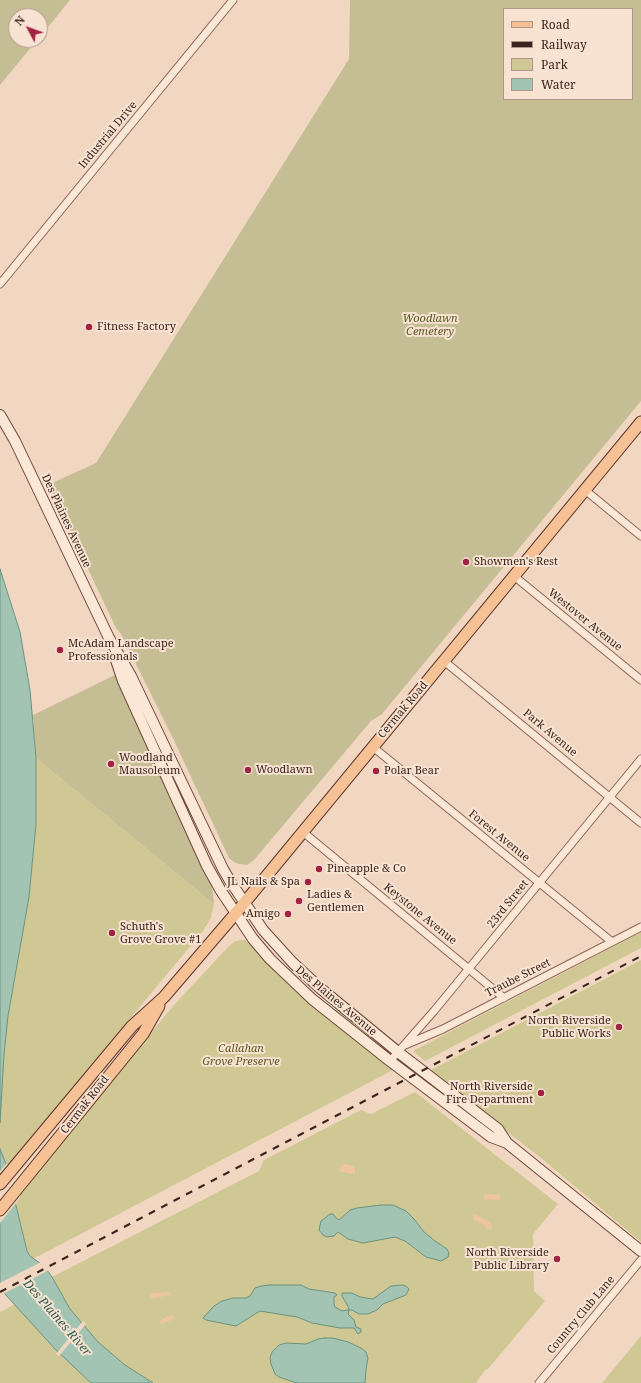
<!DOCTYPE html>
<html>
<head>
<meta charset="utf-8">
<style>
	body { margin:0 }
	#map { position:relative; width:641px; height:1383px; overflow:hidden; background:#f1d7c2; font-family:"Noto Serif",serif }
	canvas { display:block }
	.legend { position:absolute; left:503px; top:8px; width:130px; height:92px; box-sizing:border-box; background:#f8e3d2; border:1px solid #ac978a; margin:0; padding:5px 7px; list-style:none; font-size:12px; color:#3b241d }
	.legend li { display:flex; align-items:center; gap:8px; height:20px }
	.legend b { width:20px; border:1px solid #ac978a }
	.north { position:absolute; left:8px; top:8px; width:40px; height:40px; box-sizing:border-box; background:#f8e3d2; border:1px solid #ac978a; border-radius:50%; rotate:311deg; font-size:11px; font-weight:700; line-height:16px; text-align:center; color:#3b241d }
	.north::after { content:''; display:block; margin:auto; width:14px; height:18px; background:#a12243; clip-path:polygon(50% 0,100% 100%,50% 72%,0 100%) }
</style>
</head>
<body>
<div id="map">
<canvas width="641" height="1383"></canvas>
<ul class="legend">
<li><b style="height:5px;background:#f7c196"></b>Road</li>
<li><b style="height:5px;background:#3b241d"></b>Railway</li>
<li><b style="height:11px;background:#d0c894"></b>Park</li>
<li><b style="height:11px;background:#a4c4b3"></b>Water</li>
</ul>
<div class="north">N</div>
</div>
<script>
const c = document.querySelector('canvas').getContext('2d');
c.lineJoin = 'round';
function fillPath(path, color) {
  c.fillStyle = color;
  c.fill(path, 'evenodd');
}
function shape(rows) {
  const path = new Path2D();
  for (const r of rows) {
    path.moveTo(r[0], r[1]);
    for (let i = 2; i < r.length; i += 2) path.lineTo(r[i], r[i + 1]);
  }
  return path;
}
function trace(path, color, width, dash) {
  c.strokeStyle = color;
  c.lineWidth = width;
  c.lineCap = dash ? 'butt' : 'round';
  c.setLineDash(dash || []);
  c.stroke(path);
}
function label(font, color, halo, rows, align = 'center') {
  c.font = font + ' "Noto Serif",serif';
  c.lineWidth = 4;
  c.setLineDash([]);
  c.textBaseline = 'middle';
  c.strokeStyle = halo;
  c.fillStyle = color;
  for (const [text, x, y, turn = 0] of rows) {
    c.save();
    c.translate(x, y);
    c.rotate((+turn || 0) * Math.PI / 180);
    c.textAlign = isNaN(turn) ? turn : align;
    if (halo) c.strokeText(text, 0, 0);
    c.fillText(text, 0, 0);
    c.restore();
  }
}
fillPath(shape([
	[36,758,214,904,211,918,203,931,8,1165,6,1164,0,1149,0,1123,4,1055,8,1016,29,897,36,824],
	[641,932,641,948,425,1061,413,1051],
	[240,940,245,940,251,944,276,973,303,998,393,1070,33,1259,27,1251,16,1203,20,1198,20,1196,103,1090,175,1004,227,948,234,942],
	[641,960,641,1242,541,1158,429,1071],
	[337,1009,389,1051,390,1052,381,1049,334,1012],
	[420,1075,485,1125,483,1125,420,1078],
	[415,1092,558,1204,533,1234,534,1291,545,1301,488,1369,485,1370,476,1383,153,1383,125,1365,98,1342,70,1309,52,1277,259,1171,264,1160,361,1110,371,1114],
	[15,1304,55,1349,91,1383,0,1383,0,1312],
	[641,1336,641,1383,602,1383]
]), '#d0c894');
fillPath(shape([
	[345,1164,352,1166,355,1168,355,1173,351,1174,339,1171,340,1167],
	[485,1194,499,1195,501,1198,498,1200,485,1199,483,1197],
	[475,1214,485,1220,492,1225,492,1228,488,1229,483,1224,473,1219,473,1215],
	[168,1292,170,1292,170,1295,155,1298,152,1298,150,1296,152,1293],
	[170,1315,173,1315,175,1319,161,1324,160,1323,161,1320]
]), '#efc59d');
fillPath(shape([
	[0,0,70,0,40,37,40,16,16,16,16,40,37,40,0,85],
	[350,0,641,0,641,401,382,714,371,721,254,860,247,865,239,864,234,862,229,858,170,732,121,634,116,628,48,485,96,463,349,59],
	[504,9,632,9,632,99,504,99],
	[115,675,212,885,214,904,36,758,33,715]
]), '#c5be94');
const water = shape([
	[0,569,20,632,30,690,36,758,36,824,29,897,8,1016,4,1055,0,1123,0,569],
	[0,1149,6,1164,27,1251,30,1256,44,1266,52,1277,70,1309,98,1342,125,1365,153,1383,91,1383,55,1349,5,1294,0,1286,0,1149],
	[381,1205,393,1205,406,1211,414,1219,424,1232,435,1241,447,1249,449,1253,448,1257,441,1261,426,1257,405,1241,395,1237,363,1243,348,1239,338,1232,334,1236,327,1237,323,1235,319,1230,321,1221,330,1214,333,1214,336,1218,339,1220,350,1210,357,1208,381,1205],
	[270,1285,301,1285,309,1289,335,1293,337,1295,334,1297,334,1304,335,1307,342,1311,348,1310,349,1308,342,1296,342,1293,352,1293,360,1297,373,1299,391,1286,402,1285,406,1286,409,1289,406,1295,383,1304,377,1310,368,1314,359,1314,352,1310,349,1310,348,1314,354,1320,356,1327,361,1329,361,1332,358,1334,354,1328,340,1328,312,1323,297,1317,260,1311,236,1326,206,1320,203,1318,214,1306,222,1301,233,1298,246,1298,250,1296,255,1288,261,1286,270,1285],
	[325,1338,333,1338,348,1342,361,1348,366,1352,368,1358,366,1369,365,1383,297,1383,279,1377,275,1374,271,1364,270,1358,272,1352,279,1345,286,1343,306,1344,318,1339,325,1338]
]);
fillPath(water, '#a4c4b3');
trace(water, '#6a937f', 1);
fillPath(shape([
	[7,1163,17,1202,0,1223,0,1171],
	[41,1262,49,1270,3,1294,0,1289,0,1283],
	[83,1321,86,1324,59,1356,56,1354]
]), '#f1d7c2');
const minor = shape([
	[0,284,233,0],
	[585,490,641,536],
	[514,576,641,680],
	[444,661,641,823],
	[373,747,612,942],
	[303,832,504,998],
	[405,1045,443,1029,641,927],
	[390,1061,434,1011,641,759],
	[539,1383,641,1260]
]);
const secondary = shape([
	[0,415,15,441,109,638,131,676,223,869,230,881,263,930,293,963,320,988,398,1052,498,1129,507,1143,641,1251],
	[115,657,123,681,207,866,221,891,253,939,270,959,312,999,390,1061,491,1137,507,1143]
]);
const primary = shape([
	[0,1184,132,1026,164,997,236,913,641,422],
	[0,1210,143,1034,159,1006]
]);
trace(minor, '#8d6657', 9);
trace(secondary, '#6e483a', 12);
trace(primary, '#5a362c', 13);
trace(minor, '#fbe7d6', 7);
trace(secondary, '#fbe7d6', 10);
trace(primary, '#f7c196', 11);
trace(shape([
	[0,1292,641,956]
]), '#3b241d', 2, [7, 7]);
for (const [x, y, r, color] of [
	[89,327,4,"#a12243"],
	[466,562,4,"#a12243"],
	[60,650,4,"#a12243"],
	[111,764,4,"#a12243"],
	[248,770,4,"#a12243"],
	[376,771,4,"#a12243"],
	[319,869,4,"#a12243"],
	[308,882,4,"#a12243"],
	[299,901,4,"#a12243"],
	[288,914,4,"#a12243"],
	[112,933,4,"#a12243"],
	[619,1027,4,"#a12243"],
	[541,1093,4,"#a12243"],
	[557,1259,4,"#a12243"]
]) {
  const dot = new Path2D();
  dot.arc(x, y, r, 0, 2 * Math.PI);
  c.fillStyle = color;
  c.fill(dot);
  trace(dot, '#f8e3d2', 1.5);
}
label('11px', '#3b241d', '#f8e3d2', [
	["Industrial Drive",108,135,-50],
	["Des Plaines Avenue",66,521,65],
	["Westover Avenue",585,620,39],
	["Cermak Road",403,710,-50],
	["Park Avenue",550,733,40],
	["Forest Avenue",499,836,39],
	["23rd Street",508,904,-51],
	["Keystone Avenue",420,914,39],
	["Traube Street",518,978,-27],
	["Des Plaines Avenue",336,1001,40],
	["Cermak Road",85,1105,-52],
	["Country Club Lane",581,1315,-50]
]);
label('italic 11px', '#595922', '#f8e3d2', [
	["Woodlawn",430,319],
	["Cemetery",430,332],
	["Callahan",241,1049],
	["Grove Preserve",241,1062]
]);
label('11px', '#3b241d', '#f8e3d2', [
	["Fitness Factory",97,327],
	["Showmen's Rest",474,562],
	["McAdam Landscape",68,644],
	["Professionals",68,657],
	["Woodland",119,758],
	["Mausoleum",119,771],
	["Woodlawn",256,770],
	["Polar Bear",384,771],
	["Pineapple & Co",327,869],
	["JL Nails & Spa",300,882,"right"],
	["Ladies &",307,895],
	["Gentlemen",307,908],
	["Amigo",280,914,"right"],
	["Schuth's",120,927],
	["Grove Grove #1",120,940],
	["North Riverside",611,1021,"right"],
	["Public Works",611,1034,"right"],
	["North Riverside",533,1087,"right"],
	["Fire Department",533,1100,"right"],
	["North Riverside",549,1253,"right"],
	["Public Library",549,1266,"right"]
], 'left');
label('italic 12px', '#2b5c4d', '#f8e3d2', [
	["Des Plaines River",57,1318,49]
]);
</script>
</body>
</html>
